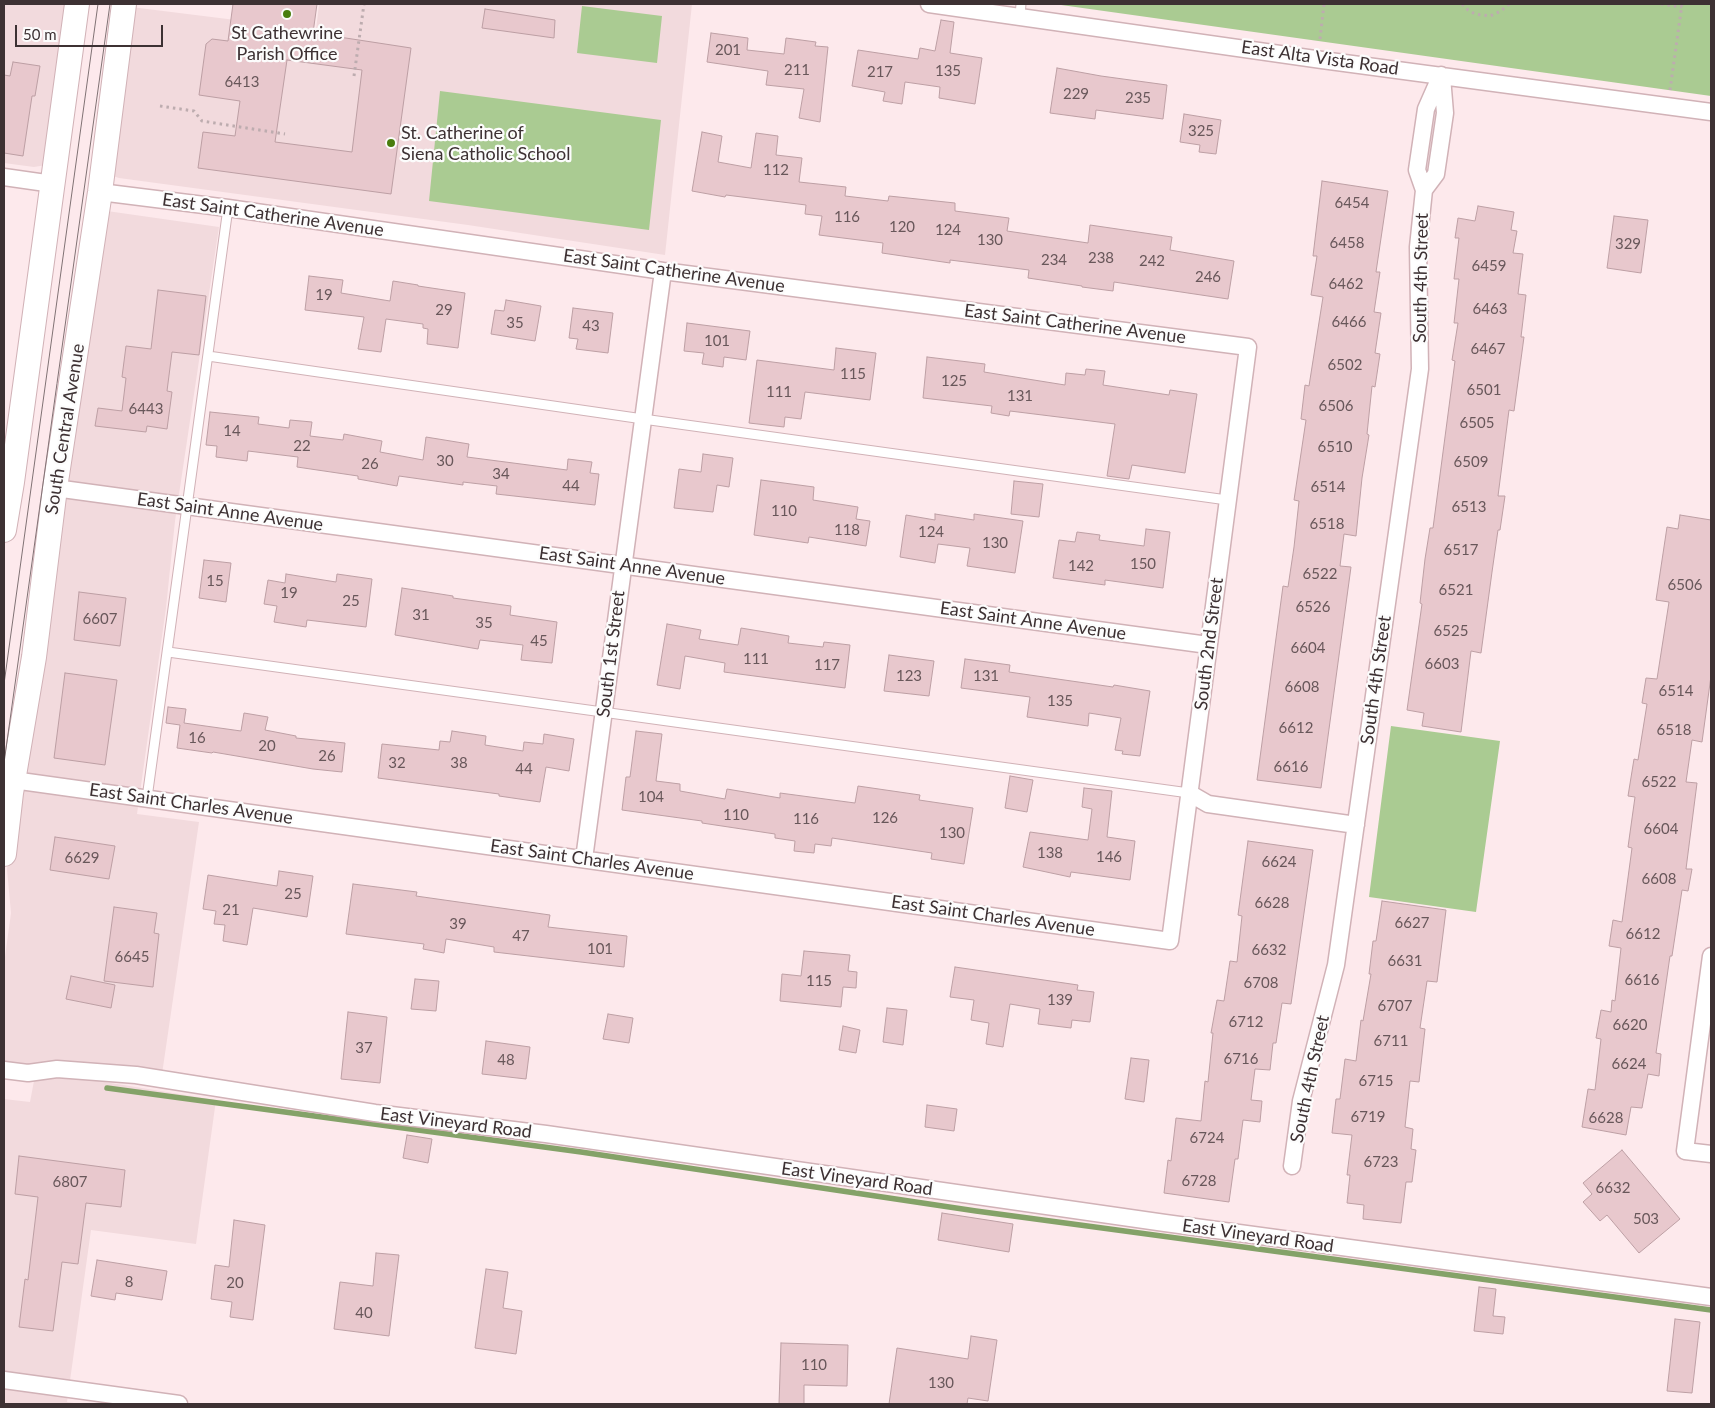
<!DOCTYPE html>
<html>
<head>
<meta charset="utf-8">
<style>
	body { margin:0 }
	#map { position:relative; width:1715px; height:1408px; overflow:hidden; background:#fde9ec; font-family:Lato,sans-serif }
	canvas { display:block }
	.frame { position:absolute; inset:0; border:5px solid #3d3133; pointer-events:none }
	.scale { position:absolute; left:15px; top:25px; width:148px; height:22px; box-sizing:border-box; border:2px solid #3d3133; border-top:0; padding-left:6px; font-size:15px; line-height:18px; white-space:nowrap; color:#3d3133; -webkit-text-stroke:4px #fcfcfc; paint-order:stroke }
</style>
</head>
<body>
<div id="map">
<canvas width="1715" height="1408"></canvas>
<div class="frame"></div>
<div class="scale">50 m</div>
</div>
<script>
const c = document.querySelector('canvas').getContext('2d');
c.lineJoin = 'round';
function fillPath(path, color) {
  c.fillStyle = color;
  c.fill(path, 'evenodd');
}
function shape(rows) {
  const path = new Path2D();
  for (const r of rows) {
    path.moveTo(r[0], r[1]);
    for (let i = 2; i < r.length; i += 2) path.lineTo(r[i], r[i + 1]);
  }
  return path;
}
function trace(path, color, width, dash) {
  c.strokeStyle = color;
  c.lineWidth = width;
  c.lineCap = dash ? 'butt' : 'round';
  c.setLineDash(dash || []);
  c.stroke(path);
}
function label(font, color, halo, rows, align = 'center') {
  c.font = font + ' Lato,sans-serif';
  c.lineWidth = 4.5;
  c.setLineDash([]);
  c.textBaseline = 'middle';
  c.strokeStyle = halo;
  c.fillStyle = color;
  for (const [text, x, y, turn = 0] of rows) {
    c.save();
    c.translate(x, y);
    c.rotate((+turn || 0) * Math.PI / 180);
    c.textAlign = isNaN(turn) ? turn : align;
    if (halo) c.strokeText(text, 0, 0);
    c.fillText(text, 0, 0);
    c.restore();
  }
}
fillPath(shape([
	[4,4,71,4,46,165,34,167,4,163],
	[319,4,692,4,665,255,468,225,119,178,110,175,123,6,316,30],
	[107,211,219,227,175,521,166,608,137,814,199,822,162,1074,109,1064,61,1063,37,1067,4,1061,4,964,11,913,7,869,32,674],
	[74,1077,216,1100,196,1244,91,1230,67,1402,81,1404,4,1404,4,1099,30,1102,34,1081,46,1078]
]), '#f2dadd');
fillPath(shape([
	[1054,4,1711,4,1711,96],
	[582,6,662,16,657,63,577,53],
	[440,91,661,120,649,230,429,201],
	[1391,726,1500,741,1476,912,1369,897]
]), '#aacb92');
trace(shape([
	[107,1088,581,1152,976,1211,1711,1310]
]), '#84a268', 5.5);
const building = shape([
	[233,4,317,4,313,33,411,48,391,194,198,168,203,132,235,136,240,101,199,95,206,44,212,39,228,41,233,4],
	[287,60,362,70,352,152,275,142,287,60],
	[485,9,555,20,554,38,482,28,485,9],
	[941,20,954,22,950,53,982,58,975,104,939,98,940,87,905,82,902,104,883,101,885,92,852,86,858,50,918,59,920,48,935,51,941,20],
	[711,33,748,38,747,50,784,54,786,38,816,42,815,46,828,47,820,122,799,118,804,89,766,85,768,71,707,62,711,33],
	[13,62,40,66,35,96,32,96,23,156,4,153,4,75,10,76,13,62],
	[1057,68,1101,76,1167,85,1163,119,1096,110,1095,119,1050,113,1057,68],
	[1184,114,1221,120,1216,154,1199,152,1200,145,1180,142,1184,114],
	[702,132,722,136,718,162,751,168,756,133,778,136,776,155,802,158,799,182,846,187,845,196,888,201,889,196,955,203,955,211,1009,218,1007,231,1088,243,1090,225,1172,237,1170,250,1234,261,1228,299,1114,282,1113,291,1082,287,1082,286,1028,278,1029,270,950,260,950,263,882,253,883,243,819,235,822,216,805,214,806,205,726,195,725,197,692,191,702,132],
	[1322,181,1388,191,1376,272,1380,272,1374,312,1381,313,1375,353,1380,354,1375,387,1372,386,1367,434,1369,435,1362,478,1356,536,1344,534,1340,566,1351,567,1321,788,1257,780,1283,586,1288,587,1294,547,1299,501,1294,500,1306,420,1301,419,1305,385,1309,386,1323,297,1311,295,1317,256,1313,256,1322,181],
	[1478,206,1514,212,1511,230,1517,231,1513,253,1523,254,1518,294,1526,295,1521,337,1524,337,1514,411,1509,410,1498,496,1505,496,1500,530,1498,530,1492,572,1481,653,1471,651,1461,732,1422,726,1424,713,1407,710,1422,604,1420,603,1425,559,1430,528,1433,528,1455,361,1452,360,1458,323,1454,323,1459,279,1454,279,1459,238,1455,238,1458,218,1475,221,1478,206],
	[1614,216,1648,220,1641,273,1607,268,1614,216],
	[309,276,343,280,341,293,390,301,393,281,418,285,418,286,465,293,458,348,427,344,428,329,423,328,423,324,386,319,381,352,358,349,364,317,305,310,309,276],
	[158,290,206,296,199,355,172,352,167,391,172,392,167,429,147,426,146,432,95,426,98,408,122,411,126,378,122,377,126,346,151,349,158,290],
	[506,300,541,306,535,341,491,334,495,310,504,311,506,300],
	[573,308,613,313,608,353,576,349,578,339,569,338,573,308],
	[687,323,750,331,746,360,724,357,723,367,702,364,704,353,684,351,687,323],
	[836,348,876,353,870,400,805,392,801,419,785,417,784,427,749,423,757,360,834,370,836,348],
	[927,357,985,364,984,372,1065,385,1066,373,1085,375,1086,369,1105,371,1103,385,1169,395,1170,390,1197,394,1185,473,1132,465,1129,479,1107,476,1115,424,1010,411,1009,416,991,413,992,406,923,398,927,357],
	[210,412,259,417,258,424,289,428,290,420,312,422,310,436,343,440,344,434,382,441,380,452,423,460,426,437,469,444,467,457,567,470,568,459,592,462,590,473,599,474,595,505,496,494,497,486,463,482,463,485,399,476,397,486,358,479,358,476,297,467,298,457,248,451,247,461,216,457,217,446,206,445,210,412],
	[703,454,733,458,729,487,717,485,713,512,674,508,679,469,701,472,703,454],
	[761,480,814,487,813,500,858,507,856,519,870,521,866,546,809,537,808,543,754,535,761,480],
	[1014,481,1043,484,1039,517,1011,514,1014,481],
	[935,514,974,520,974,514,1023,521,1015,573,967,566,970,548,938,544,935,563,900,557,906,515,935,520,935,514],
	[1680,515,1711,520,1711,676,1702,742,1692,740,1686,782,1697,783,1686,869,1692,869,1688,891,1682,890,1672,956,1670,956,1656,1053,1661,1054,1659,1076,1648,1074,1642,1108,1631,1107,1626,1135,1582,1127,1588,1089,1595,1090,1601,1039,1596,1038,1601,1010,1611,1012,1612,1000,1615,1001,1621,948,1609,946,1613,920,1622,922,1632,848,1628,847,1635,797,1628,796,1634,759,1638,760,1647,704,1642,703,1646,678,1657,679,1669,602,1656,600,1667,527,1678,529,1680,515],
	[1146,529,1170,532,1163,588,1105,580,1105,585,1053,578,1059,540,1075,542,1077,532,1100,535,1099,540,1144,546,1146,529],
	[204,560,231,563,226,602,199,598,204,560],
	[286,574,336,582,337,574,372,579,366,627,307,620,306,627,274,622,277,606,264,604,268,580,285,583,286,574],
	[402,588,453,596,453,598,511,606,510,615,557,622,552,663,521,660,523,645,480,640,478,649,395,635,402,588],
	[79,592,126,598,120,646,74,640,79,592],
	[667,624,701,630,699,639,738,645,741,628,789,636,788,643,823,647,824,642,850,645,845,688,724,672,725,663,685,656,680,689,657,685,667,624],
	[889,655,934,661,929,696,884,691,889,655],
	[965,659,1010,665,1009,672,1113,687,1114,685,1150,691,1140,756,1122,754,1123,751,1115,750,1121,718,1089,713,1088,726,1027,717,1030,697,961,688,965,659],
	[65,673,117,680,105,765,54,758,65,673],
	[168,707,186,709,184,723,241,731,244,713,268,717,265,730,296,736,296,738,345,743,342,772,313,769,213,752,212,753,177,748,180,725,166,723,168,707],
	[452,731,486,736,485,745,523,751,524,742,543,744,544,734,574,739,569,771,546,767,540,802,499,796,499,794,378,778,382,744,439,750,440,741,450,742,452,731],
	[636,731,662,734,656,781,680,784,680,791,725,799,727,789,780,798,780,793,855,803,858,786,920,795,919,800,973,808,964,864,931,859,932,853,832,838,831,846,815,844,814,853,794,851,795,841,775,838,775,834,702,823,702,821,622,810,626,777,630,777,636,731],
	[1010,776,1033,780,1027,812,1005,808,1010,776],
	[1084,788,1112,791,1107,837,1135,841,1130,880,1071,872,1070,877,1023,867,1030,832,1088,840,1092,809,1082,807,1084,788],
	[55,837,115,846,109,879,50,870,55,837],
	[1248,841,1313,850,1291,1004,1282,1003,1276,1043,1273,1043,1270,1070,1255,1069,1251,1100,1262,1101,1260,1122,1243,1120,1238,1159,1235,1159,1229,1202,1164,1193,1168,1160,1171,1161,1176,1118,1201,1121,1205,1081,1208,1082,1213,1033,1211,1033,1217,1000,1224,1001,1230,961,1237,962,1242,916,1238,915,1248,841],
	[279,871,313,876,307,917,253,908,247,945,223,941,225,925,214,924,216,911,203,909,208,875,277,886,279,871],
	[353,884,417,892,416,896,550,915,548,927,627,936,624,967,494,952,494,947,446,939,444,953,423,949,424,944,346,934,353,884],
	[1382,901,1446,910,1437,982,1427,981,1420,1028,1425,1029,1419,1082,1410,1081,1405,1127,1413,1129,1411,1149,1416,1150,1412,1182,1406,1182,1401,1223,1363,1219,1364,1205,1347,1203,1350,1175,1347,1175,1352,1135,1332,1133,1336,1099,1340,1099,1345,1059,1356,1061,1361,1020,1363,1021,1371,974,1369,974,1373,941,1376,941,1382,901],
	[114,907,157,913,154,933,159,934,153,987,104,981,114,907],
	[804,951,850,955,848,971,857,972,856,988,843,987,841,1007,780,1001,782,974,801,976,804,951],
	[955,967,1078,985,1077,990,1094,992,1090,1022,1072,1020,1071,1028,1038,1024,1040,1009,1010,1004,1003,1047,986,1044,989,1023,971,1020,974,1000,950,997,955,967],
	[71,976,115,985,111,1008,66,999,71,976],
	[415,979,439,981,436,1011,411,1009,415,979],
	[887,1008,907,1010,903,1045,883,1042,887,1008],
	[348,1012,387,1017,380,1083,341,1079,348,1012],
	[608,1014,633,1018,629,1043,603,1039,608,1014],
	[843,1026,860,1030,856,1053,839,1050,843,1026],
	[486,1041,530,1047,526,1079,482,1074,486,1041],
	[1131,1058,1149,1060,1144,1102,1125,1099,1131,1058],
	[927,1105,957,1109,954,1131,925,1127,927,1105],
	[407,1135,432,1139,428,1163,403,1158,407,1135],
	[1622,1150,1680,1219,1639,1253,1607,1215,1600,1221,1583,1202,1592,1194,1583,1183,1622,1150],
	[19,1156,125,1170,121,1207,86,1203,78,1264,62,1262,53,1331,19,1327,25,1279,28,1280,38,1197,15,1194,19,1156],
	[942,1213,1013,1224,1009,1252,938,1240,942,1213],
	[234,1220,265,1225,253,1320,230,1317,232,1302,211,1299,215,1265,229,1267,234,1220],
	[376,1253,399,1255,389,1336,334,1329,340,1282,373,1286,376,1253],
	[97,1260,167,1271,162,1300,116,1293,115,1300,91,1296,97,1260],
	[486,1269,508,1272,503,1308,522,1311,516,1354,475,1348,486,1269],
	[1479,1287,1496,1289,1493,1316,1505,1317,1503,1334,1474,1331,1479,1287],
	[1675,1319,1700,1322,1692,1393,1667,1391,1675,1319],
	[971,1336,997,1340,988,1401,968,1398,967,1404,889,1404,897,1348,968,1359,971,1336],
	[781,1343,848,1345,847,1386,804,1385,804,1404,779,1404,781,1343]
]);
fillPath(building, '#e8c8cd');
trace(building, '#bd9fa4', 1);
const lane = shape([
	[1020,16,1021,4],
	[208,356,643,419,1227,500],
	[168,652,1189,793],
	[147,798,228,208]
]);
const street = shape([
	[929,4,1322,60,1711,112],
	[4,177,53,184],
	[1424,190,1436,174,1445,113,1442,77],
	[55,488,1208,645],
	[13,780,1170,941,1248,347,663,271,228,208,100,192],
	[1189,793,1208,804,1356,825],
	[584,859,663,271],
	[1711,956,1685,1151,1711,1154],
	[4,1070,28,1073,57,1069,136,1075,375,1113,546,1134,1165,1223,1711,1297],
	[1292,1166,1301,1101,1336,965,1420,369,1418,247,1424,190,1417,170,1426,109,1441,75],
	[4,1380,179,1404]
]);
const secondary = shape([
	[4,530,12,482,77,4],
	[4,854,11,793,34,657,55,488,100,192,124,4]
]);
trace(lane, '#d1b2b7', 11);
trace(street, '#d1b2b7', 19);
trace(secondary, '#d1b2b7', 26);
trace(shape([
	[1462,4,1468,10,1475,14,1490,16,1501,11,1509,4],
	[1661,4,1682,7],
	[1320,39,1324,4],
	[354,76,364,4],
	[1670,90,1682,4],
	[160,106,194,111,202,121,285,134]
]), '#bdacaf', 3, [2.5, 4]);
trace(lane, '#fff', 9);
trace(street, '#fff', 16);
trace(secondary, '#fff', 24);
trace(shape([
	[4,684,98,4],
	[4,763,110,4]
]), '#807274', 1);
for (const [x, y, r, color] of [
	[287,14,5,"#497d0e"],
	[391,143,5,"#497d0e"]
]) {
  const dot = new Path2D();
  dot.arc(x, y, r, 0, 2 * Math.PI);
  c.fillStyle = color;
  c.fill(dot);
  trace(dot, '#fcfcfc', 2);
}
label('15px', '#68575a', null, [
	["201",728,50],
	["211",797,70],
	["135",948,71],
	["217",880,72],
	["6413",242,82],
	["229",1076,94],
	["235",1138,98],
	["325",1201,131],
	["112",776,170],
	["6454",1352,203],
	["116",847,217],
	["120",902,227],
	["124",948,230],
	["130",990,240],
	["6458",1347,243],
	["329",1628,244],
	["238",1101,258],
	["234",1054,260],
	["242",1152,261],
	["6459",1489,266],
	["246",1208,277],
	["6462",1346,284],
	["19",324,295],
	["6463",1490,309],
	["29",444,310],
	["6466",1349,322],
	["35",515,323],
	["43",591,326],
	["101",717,341],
	["6467",1488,349],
	["6502",1345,365],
	["115",853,374],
	["125",954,381],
	["6501",1484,390],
	["111",779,392],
	["131",1020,396],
	["6506",1336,406],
	["6443",146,409],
	["6505",1477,423],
	["14",232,431],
	["22",302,446],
	["6510",1335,447],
	["30",445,461],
	["6509",1471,462],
	["26",370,464],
	["34",501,474],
	["44",571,486],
	["6514",1328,487],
	["6513",1469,507],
	["110",784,511],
	["6518",1327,524],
	["118",847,530],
	["124",931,532],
	["130",995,543],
	["6517",1461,550],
	["150",1143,564],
	["142",1081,566],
	["6522",1320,574],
	["15",215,581],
	["6506",1685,585],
	["6521",1456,590],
	["19",289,593],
	["25",351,601],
	["6526",1313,607],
	["31",421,615],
	["6607",100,619],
	["35",484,623],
	["6525",1451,631],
	["45",539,641],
	["6604",1308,648],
	["111",756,659],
	["6603",1442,664],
	["117",827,665],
	["123",909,676],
	["131",986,676],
	["6608",1302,687],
	["6514",1676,691],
	["135",1060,701],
	["6612",1296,728],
	["6518",1674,730],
	["16",197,738],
	["20",267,746],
	["26",327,756],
	["32",397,763],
	["38",459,763],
	["6616",1291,767],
	["44",524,769],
	["6522",1659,782],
	["104",651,797],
	["110",736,815],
	["126",885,818],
	["116",806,819],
	["6604",1661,829],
	["130",952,833],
	["138",1050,853],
	["146",1109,857],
	["6629",82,858],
	["6624",1279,862],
	["6608",1659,879],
	["25",293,894],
	["6628",1272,903],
	["21",231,910],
	["6627",1412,923],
	["39",458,924],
	["6612",1643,934],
	["47",521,936],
	["101",600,949],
	["6632",1269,950],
	["6645",132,957],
	["6631",1405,961],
	["6616",1642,980],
	["115",819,981],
	["6708",1261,983],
	["139",1060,1000],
	["6707",1395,1006],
	["6712",1246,1022],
	["6620",1630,1025],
	["6711",1391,1041],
	["37",364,1048],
	["6716",1241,1059],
	["48",506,1060],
	["6624",1629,1064],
	["6715",1376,1081],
	["6719",1368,1117],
	["6628",1606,1118],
	["6724",1207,1138],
	["6723",1381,1162],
	["6728",1199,1181],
	["6807",70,1182],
	["6632",1613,1188],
	["503",1646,1219],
	["8",129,1282],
	["20",235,1283],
	["40",364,1313],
	["110",814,1365],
	["130",941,1383]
]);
label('18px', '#3d3133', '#fcfcfc', [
	["St Cathewrine",287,33],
	["Parish Office",287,54],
	["St. Catherine of",401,133,"left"],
	["Siena Catholic School",401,154,"left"]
]);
label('18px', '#3d3133', '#fcfcfc', [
	["East Alta Vista Road",1320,58,8],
	["East Saint Catherine Avenue",273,215,8],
	["East Saint Catherine Avenue",674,271,8],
	["South 4th Street",1421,278,-89],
	["East Saint Catherine Avenue",1075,324,7],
	["South Central Avenue",65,429,-81],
	["East Saint Anne Avenue",230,512,8],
	["East Saint Anne Avenue",632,566,8],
	["East Saint Anne Avenue",1033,621,8],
	["South 2nd Street",1209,644,-83],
	["South 1st Street",611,654,-83],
	["South 4th Street",1376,680,-82],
	["East Saint Charles Avenue",191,804,8],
	["East Saint Charles Avenue",592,860,8],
	["East Saint Charles Avenue",993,916,8],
	["South 4th Street",1310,1079,-78],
	["East Vineyard Road",456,1123,7],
	["East Vineyard Road",857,1179,8],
	["East Vineyard Road",1258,1236,8]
]);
</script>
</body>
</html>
